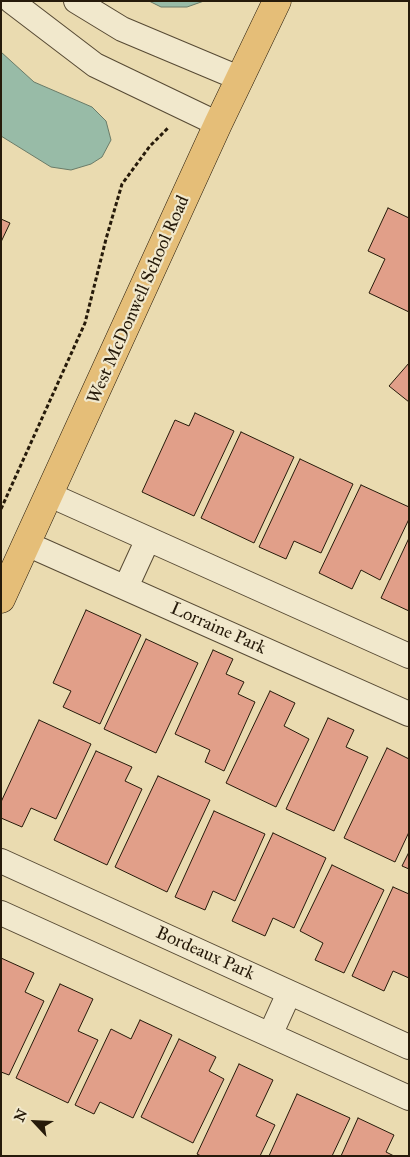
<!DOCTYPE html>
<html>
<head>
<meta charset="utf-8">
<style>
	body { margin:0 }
	#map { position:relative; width:410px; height:1157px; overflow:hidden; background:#eadbb0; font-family:"IM FELL Great Primer",serif }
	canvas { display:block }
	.frame { position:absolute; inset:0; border:2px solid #261a0a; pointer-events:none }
	.north { position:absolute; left:10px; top:1097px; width:50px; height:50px; -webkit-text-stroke:4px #f1e8cc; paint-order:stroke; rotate:295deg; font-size:14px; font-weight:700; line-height:20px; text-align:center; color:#261a0a }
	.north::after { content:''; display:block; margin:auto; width:18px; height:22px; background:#261a0a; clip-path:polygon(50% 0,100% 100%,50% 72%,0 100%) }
</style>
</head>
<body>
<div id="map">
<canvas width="410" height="1157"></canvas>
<div class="frame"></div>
<div class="north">N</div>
</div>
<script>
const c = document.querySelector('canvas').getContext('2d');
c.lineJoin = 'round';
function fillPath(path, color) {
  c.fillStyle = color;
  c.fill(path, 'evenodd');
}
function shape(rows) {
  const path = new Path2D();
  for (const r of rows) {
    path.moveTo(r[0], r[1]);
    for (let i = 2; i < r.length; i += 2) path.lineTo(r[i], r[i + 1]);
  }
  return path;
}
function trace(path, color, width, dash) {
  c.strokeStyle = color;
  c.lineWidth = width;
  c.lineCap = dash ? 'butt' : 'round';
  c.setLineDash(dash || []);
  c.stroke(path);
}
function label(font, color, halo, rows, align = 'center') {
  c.font = font + ' "IM FELL Great Primer",serif';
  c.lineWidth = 4.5;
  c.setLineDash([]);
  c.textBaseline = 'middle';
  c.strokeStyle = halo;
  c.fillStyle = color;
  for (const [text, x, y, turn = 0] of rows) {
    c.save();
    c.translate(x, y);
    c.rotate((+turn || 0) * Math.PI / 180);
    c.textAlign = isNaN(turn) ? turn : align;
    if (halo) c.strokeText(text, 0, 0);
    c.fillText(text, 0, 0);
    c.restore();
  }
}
const water = shape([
	[149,1,204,1,187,7,161,7,149,1],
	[1,52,34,82,92,107,106,121,111,140,102,157,91,164,71,170,51,167,1,136,1,52]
]);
fillPath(water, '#98bba7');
trace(water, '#6a7b68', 1);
const building = shape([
	[388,208,409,218,409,312,369,293,385,259,368,251,388,208],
	[1,219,10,223,1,242,1,219],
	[409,363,409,402,389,386,409,363],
	[195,413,234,431,194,516,142,492,175,420,189,426,195,413],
	[241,432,294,457,254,543,201,518,241,432],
	[300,459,353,484,321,553,294,541,286,559,259,547,300,459],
	[361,485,409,507,409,519,380,580,361,570,352,589,319,573,361,485],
	[409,538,409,611,381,598,409,538],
	[86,610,141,635,100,724,63,707,71,691,53,683,86,610],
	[146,639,198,663,156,753,104,729,146,639],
	[213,650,233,659,226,674,244,682,238,694,255,702,224,771,205,762,210,750,175,734,213,650],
	[270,691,295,703,284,726,309,739,276,807,226,783,270,691],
	[328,718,354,730,346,747,368,757,334,831,286,809,328,718],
	[39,720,91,744,56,819,31,808,22,827,1,818,1,802,39,720],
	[387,748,409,759,409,832,395,862,344,838,387,748],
	[96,751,132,767,125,781,142,789,107,865,54,840,96,751],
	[158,776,210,800,167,892,115,867,158,776],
	[214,811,265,834,235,901,213,891,205,910,175,897,214,811],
	[273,833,326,858,294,928,273,918,265,936,232,921,273,833],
	[409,852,409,869,402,866,409,852],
	[332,865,384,890,344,973,315,960,323,943,300,931,332,865],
	[393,887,409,894,409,978,393,971,384,991,352,976,393,887],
	[1,958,34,973,25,992,44,1001,9,1075,1,1072,1,958],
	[60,984,93,999,78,1031,98,1040,68,1103,16,1078,60,984],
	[140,1020,172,1035,133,1118,100,1102,94,1114,75,1105,111,1029,131,1039,140,1020],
	[179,1039,216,1057,209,1071,224,1079,193,1143,141,1117,179,1039],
	[239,1064,273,1080,256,1116,275,1125,260,1156,201,1156,197,1154,239,1064],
	[297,1094,350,1118,332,1156,269,1156,297,1094],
	[358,1118,394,1135,386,1152,394,1156,341,1156,358,1118]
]);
fillPath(building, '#e19f89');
trace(building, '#261a0a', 1);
const minor = shape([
	[11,1,95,65,218,124],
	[76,1,122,29,241,79],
	[50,495,409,656],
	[27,544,409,714],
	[126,587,148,539],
	[1,861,409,1047],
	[1,913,409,1098],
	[270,1035,289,993]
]);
const major = shape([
	[1,599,218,124,277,1]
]);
trace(minor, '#574a34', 26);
trace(major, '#261a0a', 29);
trace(shape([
	[1,509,85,323,106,239,122,184,150,146,169,127]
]), '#261a0a', 3, [4, 2.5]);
trace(minor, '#f1e8cc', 24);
trace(major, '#e5be78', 28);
label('18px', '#261a0a', '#f1e8cc', [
	["West McDonwell School Road",139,300,-66],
	["Lorraine Park",218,629,24],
	["Bordeaux Park",205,954,24]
]);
</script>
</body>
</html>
